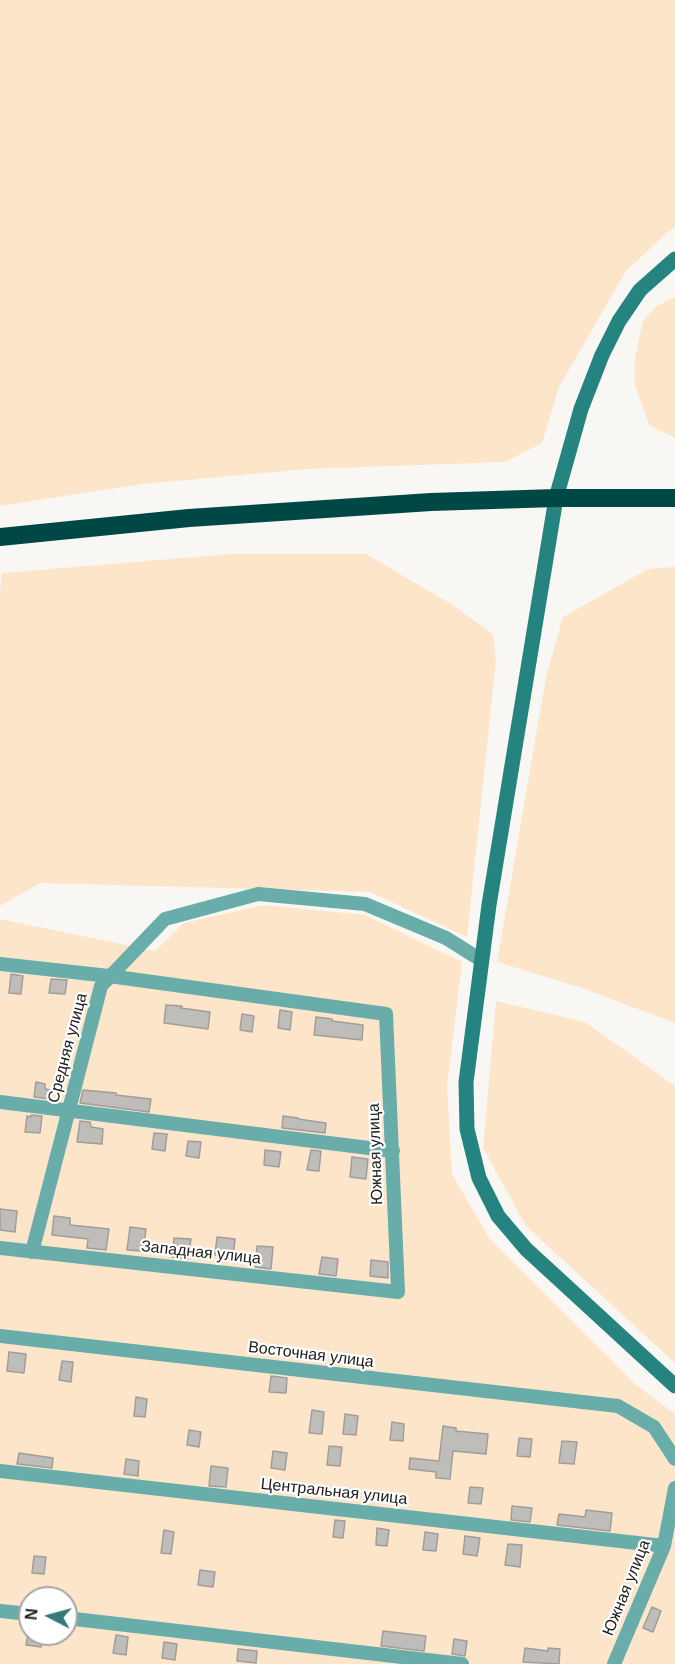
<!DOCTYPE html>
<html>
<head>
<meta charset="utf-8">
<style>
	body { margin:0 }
	#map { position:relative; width:675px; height:1664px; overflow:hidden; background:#f9f7f4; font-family:Helvetica,sans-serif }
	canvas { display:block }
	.north { position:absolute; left:18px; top:1586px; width:60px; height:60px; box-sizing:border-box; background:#fff; border:2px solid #a6a6a5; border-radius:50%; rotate:276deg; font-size:16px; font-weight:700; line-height:24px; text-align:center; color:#21201f }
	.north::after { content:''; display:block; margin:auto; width:21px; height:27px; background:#327b78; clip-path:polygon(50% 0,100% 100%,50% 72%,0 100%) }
</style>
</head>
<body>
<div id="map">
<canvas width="675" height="1664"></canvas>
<div class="north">N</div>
</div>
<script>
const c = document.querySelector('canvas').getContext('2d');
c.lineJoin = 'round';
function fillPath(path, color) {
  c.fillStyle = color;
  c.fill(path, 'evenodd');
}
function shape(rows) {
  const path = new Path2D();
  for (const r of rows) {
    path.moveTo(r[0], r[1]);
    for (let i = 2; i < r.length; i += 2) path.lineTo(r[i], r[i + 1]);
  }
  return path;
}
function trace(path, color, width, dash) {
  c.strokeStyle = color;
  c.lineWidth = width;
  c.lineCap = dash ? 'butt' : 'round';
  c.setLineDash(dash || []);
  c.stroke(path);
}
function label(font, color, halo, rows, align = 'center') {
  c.font = font + ' Helvetica,sans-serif';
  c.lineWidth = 4.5;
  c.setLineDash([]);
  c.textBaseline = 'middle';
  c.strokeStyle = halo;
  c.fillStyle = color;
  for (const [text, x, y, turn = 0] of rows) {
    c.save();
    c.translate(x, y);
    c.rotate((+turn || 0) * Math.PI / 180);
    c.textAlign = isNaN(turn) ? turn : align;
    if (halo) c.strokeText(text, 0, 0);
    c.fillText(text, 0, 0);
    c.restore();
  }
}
fillPath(shape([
	[0,0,675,0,675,228,668,232,626,271,559,387,542,443,505,462,308,469,142,484,0,506],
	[675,297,675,438,649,425,635,385,635,358,643,321,657,306],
	[231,554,366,554,451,604,493,634,496,660,467,937,370,892,40,883,0,906,0,591,2,573],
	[675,567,675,1023,582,988,497,962,546,677,563,617,648,569],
	[264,905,365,915,462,962,447,1086,452,1174,489,1238,635,1384,675,1414,675,1664,0,1664,0,919,155,951,184,923],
	[30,1598,66,1598,66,1634,30,1634],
	[496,1001,585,1022,675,1086,675,1363,526,1226,483,1148]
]), '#fde5ca');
const building = shape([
	[11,974,23,976,21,994,9,993,11,974],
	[51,979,67,980,65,994,49,993,51,979],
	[166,1005,182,1006,181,1008,210,1012,208,1029,164,1023,166,1005],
	[280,1010,292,1012,290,1030,278,1028,280,1010],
	[242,1014,254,1016,252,1032,240,1030,242,1014],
	[316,1017,332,1019,332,1021,363,1025,362,1040,314,1035,316,1017],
	[36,1082,45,1084,45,1089,51,1090,50,1099,34,1097,36,1082],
	[83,1090,116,1093,116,1095,151,1099,149,1112,80,1103,83,1090],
	[31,1115,42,1116,40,1133,25,1132,27,1116,31,1117,31,1115],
	[283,1116,298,1118,298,1119,326,1123,325,1133,282,1128,283,1116],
	[80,1121,90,1122,91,1127,103,1129,102,1144,77,1142,80,1121],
	[154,1133,167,1134,165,1151,152,1149,154,1133],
	[188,1141,201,1142,199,1158,186,1156,188,1141],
	[265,1150,281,1152,279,1167,264,1165,265,1150],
	[311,1150,321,1151,319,1171,307,1170,311,1150],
	[352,1157,368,1159,366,1179,350,1177,352,1157],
	[0,1209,17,1211,15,1232,0,1230,0,1209],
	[54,1216,70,1218,70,1225,109,1229,106,1250,87,1248,88,1239,52,1235,54,1216],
	[130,1227,146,1229,143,1251,127,1250,130,1227],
	[217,1237,235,1239,233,1257,215,1255,217,1237],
	[174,1238,191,1239,188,1259,172,1257,174,1238],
	[257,1246,273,1247,271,1269,255,1267,257,1246],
	[322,1257,338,1259,336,1276,319,1274,322,1257],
	[371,1260,388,1262,388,1278,370,1276,371,1260],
	[9,1352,26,1354,24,1373,7,1371,9,1352],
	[62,1361,73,1362,71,1382,59,1380,62,1361],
	[271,1376,287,1378,286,1393,269,1392,271,1376],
	[136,1397,147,1399,145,1417,134,1416,136,1397],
	[312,1410,324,1412,322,1434,309,1433,312,1410],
	[345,1414,358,1416,356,1435,343,1434,345,1414],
	[392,1422,404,1424,403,1441,390,1440,392,1422],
	[443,1426,456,1428,456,1431,488,1434,486,1454,453,1451,450,1479,436,1478,436,1472,409,1469,410,1458,439,1461,443,1426],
	[189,1430,201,1432,199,1447,187,1445,189,1430],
	[519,1438,532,1439,530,1457,517,1456,519,1438],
	[562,1441,577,1442,574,1464,559,1463,562,1441],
	[329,1446,342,1447,340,1466,327,1465,329,1446],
	[273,1451,287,1453,285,1470,271,1468,273,1451],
	[19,1453,53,1458,52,1468,17,1464,19,1453],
	[126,1459,139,1461,138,1476,124,1474,126,1459],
	[211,1466,228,1468,226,1487,209,1486,211,1466],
	[470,1487,483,1488,481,1504,468,1503,470,1487],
	[512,1506,532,1508,530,1522,511,1520,512,1506],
	[586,1510,612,1513,610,1531,557,1525,559,1514,585,1517,586,1510],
	[335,1520,345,1521,343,1538,333,1537,335,1520],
	[377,1528,389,1530,387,1546,376,1545,377,1528],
	[164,1530,174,1532,171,1554,161,1553,164,1530],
	[425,1532,438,1534,436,1551,423,1550,425,1532],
	[465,1536,480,1538,477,1556,463,1554,465,1536],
	[508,1544,522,1545,520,1567,505,1565,508,1544],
	[34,1556,46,1557,44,1574,32,1573,34,1556],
	[200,1570,215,1572,213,1587,198,1585,200,1570],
	[652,1607,661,1611,653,1632,643,1628,652,1607],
	[383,1631,426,1636,424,1651,381,1646,383,1631],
	[28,1634,43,1634,41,1647,26,1645,28,1634],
	[116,1635,128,1637,126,1655,113,1653,116,1635],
	[454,1639,467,1641,465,1656,452,1654,454,1639],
	[164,1642,177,1644,175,1660,162,1658,164,1642],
	[525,1648,548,1651,548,1648,560,1649,559,1664,523,1662,525,1648],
	[238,1649,257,1651,256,1663,237,1661,238,1649]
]);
fillPath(building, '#bfbdba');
trace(building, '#a09d9b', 1.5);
trace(shape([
	[0,964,109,976,386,1014,398,1292,0,1248],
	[0,1102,393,1151],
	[32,1252,101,986,165,919,258,894,365,904,446,938,481,960],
	[0,1336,618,1406,654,1427,675,1459],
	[0,1471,664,1546],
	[0,1611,30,1614],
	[66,1618,462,1664],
	[614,1664,664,1546,675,1488]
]), '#68ada9', 14);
trace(shape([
	[675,259,640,290,619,321,602,355,581,409,556,498,489,905,466,1082,467,1129,479,1178,498,1216,526,1249,675,1386]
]), '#268480', 15);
trace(shape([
	[0,537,189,518,431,502,556,498,675,498]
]), '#004845', 18);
label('16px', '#21201f', '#fff', [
	["Средняя улица",68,1048,-75],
	["Южная улица",376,1154,-92],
	["Западная улица",201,1253,6],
	["Восточная улица",311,1355,7],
	["Центральная улица",334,1492,6],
	["Южная улица",627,1588,-68]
]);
</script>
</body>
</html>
